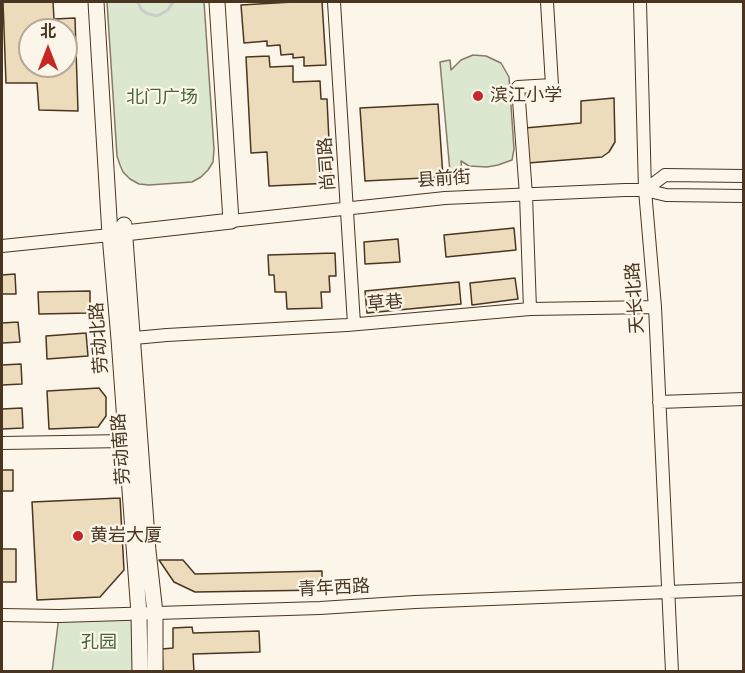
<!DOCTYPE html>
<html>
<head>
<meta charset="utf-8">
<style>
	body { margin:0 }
	#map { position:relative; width:745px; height:673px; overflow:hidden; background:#fbf6e9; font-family:"Alegreya Sans","Noto Sans SC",sans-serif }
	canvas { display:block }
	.frame { position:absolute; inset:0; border:3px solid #4a3520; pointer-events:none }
	.north { position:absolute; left:18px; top:18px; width:60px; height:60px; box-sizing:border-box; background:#fbf6e9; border:2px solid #b4a999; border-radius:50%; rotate:0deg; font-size:16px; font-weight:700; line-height:24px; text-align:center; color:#4a3520 }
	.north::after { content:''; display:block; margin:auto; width:21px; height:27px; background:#c62828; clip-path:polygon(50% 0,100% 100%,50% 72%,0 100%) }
</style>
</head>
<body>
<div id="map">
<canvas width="745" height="673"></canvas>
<div class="frame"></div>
<div class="north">北</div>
</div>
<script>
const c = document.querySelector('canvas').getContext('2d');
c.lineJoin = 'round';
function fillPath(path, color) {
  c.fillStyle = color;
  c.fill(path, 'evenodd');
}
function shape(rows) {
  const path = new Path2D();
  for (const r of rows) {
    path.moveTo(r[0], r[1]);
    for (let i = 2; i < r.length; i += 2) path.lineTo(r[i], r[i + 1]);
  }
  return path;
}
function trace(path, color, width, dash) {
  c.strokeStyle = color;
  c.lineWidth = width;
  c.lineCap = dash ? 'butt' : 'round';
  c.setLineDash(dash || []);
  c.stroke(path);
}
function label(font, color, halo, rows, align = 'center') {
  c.font = font + ' "Alegreya Sans","Noto Sans SC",sans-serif';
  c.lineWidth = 4.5;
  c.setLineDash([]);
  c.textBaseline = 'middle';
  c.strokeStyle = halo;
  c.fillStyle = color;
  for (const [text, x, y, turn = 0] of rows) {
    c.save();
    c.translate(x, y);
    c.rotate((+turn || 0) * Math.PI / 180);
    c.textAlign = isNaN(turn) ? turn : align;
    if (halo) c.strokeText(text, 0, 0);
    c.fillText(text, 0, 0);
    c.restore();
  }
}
const green = shape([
	[107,2,204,2,214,149,213,162,208,170,201,177,192,182,149,185,139,184,130,179,123,172,120,165,117,156,107,2],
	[473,55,486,56,501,63,509,77,514,149,512,160,498,165,487,167,469,166,461,161,462,171,450,172,440,62,450,60,451,70,461,60,473,55],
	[139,614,140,671,52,672,59,616,139,614]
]);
fillPath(green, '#dce7d0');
trace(green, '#887966', 1.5);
trace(shape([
	[138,2,141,9,146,13,157,16,168,10,173,2]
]), '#c9cecd', 3);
const building = shape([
	[3,2,53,2,54,19,75,18,78,111,39,110,37,83,6,83,3,2],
	[30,30,66,30,66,66,30,66,30,30],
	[293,2,322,2,326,65,304,66,304,57,293,58,293,54,281,55,280,45,267,46,267,41,244,43,241,5,293,2],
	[269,56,270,67,293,66,293,82,320,81,321,99,327,99,331,183,269,186,267,152,251,153,246,57,269,56],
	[614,98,615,142,609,152,602,157,528,163,525,128,581,123,581,101,614,98],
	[438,104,443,177,365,181,360,108,438,104],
	[514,228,516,250,446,257,444,235,514,228],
	[398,239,400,262,365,264,364,242,398,239],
	[335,253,336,276,329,276,330,292,321,292,322,308,287,309,286,292,275,292,274,275,269,275,268,255,335,253],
	[15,274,16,294,2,294,2,275,15,274],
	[515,278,518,299,472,305,470,283,515,278],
	[459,282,461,304,367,313,365,291,459,282],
	[90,291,90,313,39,314,38,292,90,291],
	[18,322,20,342,2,343,2,323,18,322],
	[86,333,88,356,47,359,46,336,86,333],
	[21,364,22,384,2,385,2,365,21,364],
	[99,388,106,397,106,416,98,427,49,429,47,391,99,388],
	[22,408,23,428,2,429,2,409,22,408],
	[2,470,13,470,13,491,2,491,2,470],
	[120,498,124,570,100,597,37,600,32,502,120,498],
	[2,549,16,549,16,582,2,582,2,549],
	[159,560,183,560,195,574,322,571,322,590,195,592,174,582,159,560],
	[192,627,193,633,259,631,260,652,193,654,194,672,163,672,162,649,173,648,173,628,192,627]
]);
fillPath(building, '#ecdcbc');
trace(building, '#4a3520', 1.5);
const minor = shape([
	[334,2,354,324],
	[640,2,645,190,655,307,672,672],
	[645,190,665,175,744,176],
	[231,221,445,198,625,190,645,190,666,195,744,196],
	[2,246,110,235],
	[530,309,526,195,518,87,552,85,547,2],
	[123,339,167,335,347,325,530,309,655,307],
	[659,402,744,399],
	[2,443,126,441],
	[2,615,59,616,320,608,415,602,744,589]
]);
const major = shape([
	[96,2,110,235,119,339,139,614,140,672],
	[124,225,148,551,155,613,155,672],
	[116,234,231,221,217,2]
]);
trace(minor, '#4a3520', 14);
trace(major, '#4a3520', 17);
trace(minor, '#fbf6e9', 12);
trace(major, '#fbf6e9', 15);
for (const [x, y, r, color] of [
	[478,96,6,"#c62828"],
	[78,536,6,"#c62828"]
]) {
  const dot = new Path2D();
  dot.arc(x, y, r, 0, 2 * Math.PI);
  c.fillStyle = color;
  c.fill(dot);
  trace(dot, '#fbf6e9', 2);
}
label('18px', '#4a3520', '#fbf6e9', [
	["滨江小学",490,96],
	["黄岩大厦",90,536]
], 'left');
label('18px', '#436837', '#fbf6e9', [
	["北门广场",162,98],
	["孔园",99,643]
]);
label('18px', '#4a3520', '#fbf6e9', [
	["尚司路",327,164,-94],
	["县前街",444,179,-4],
	["天长北路",635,298,-94],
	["草巷",385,303,-5],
	["劳动北路",99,338,-94],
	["劳动南路",121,449,-94],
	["青年西路",334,588,-3]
]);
</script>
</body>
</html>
